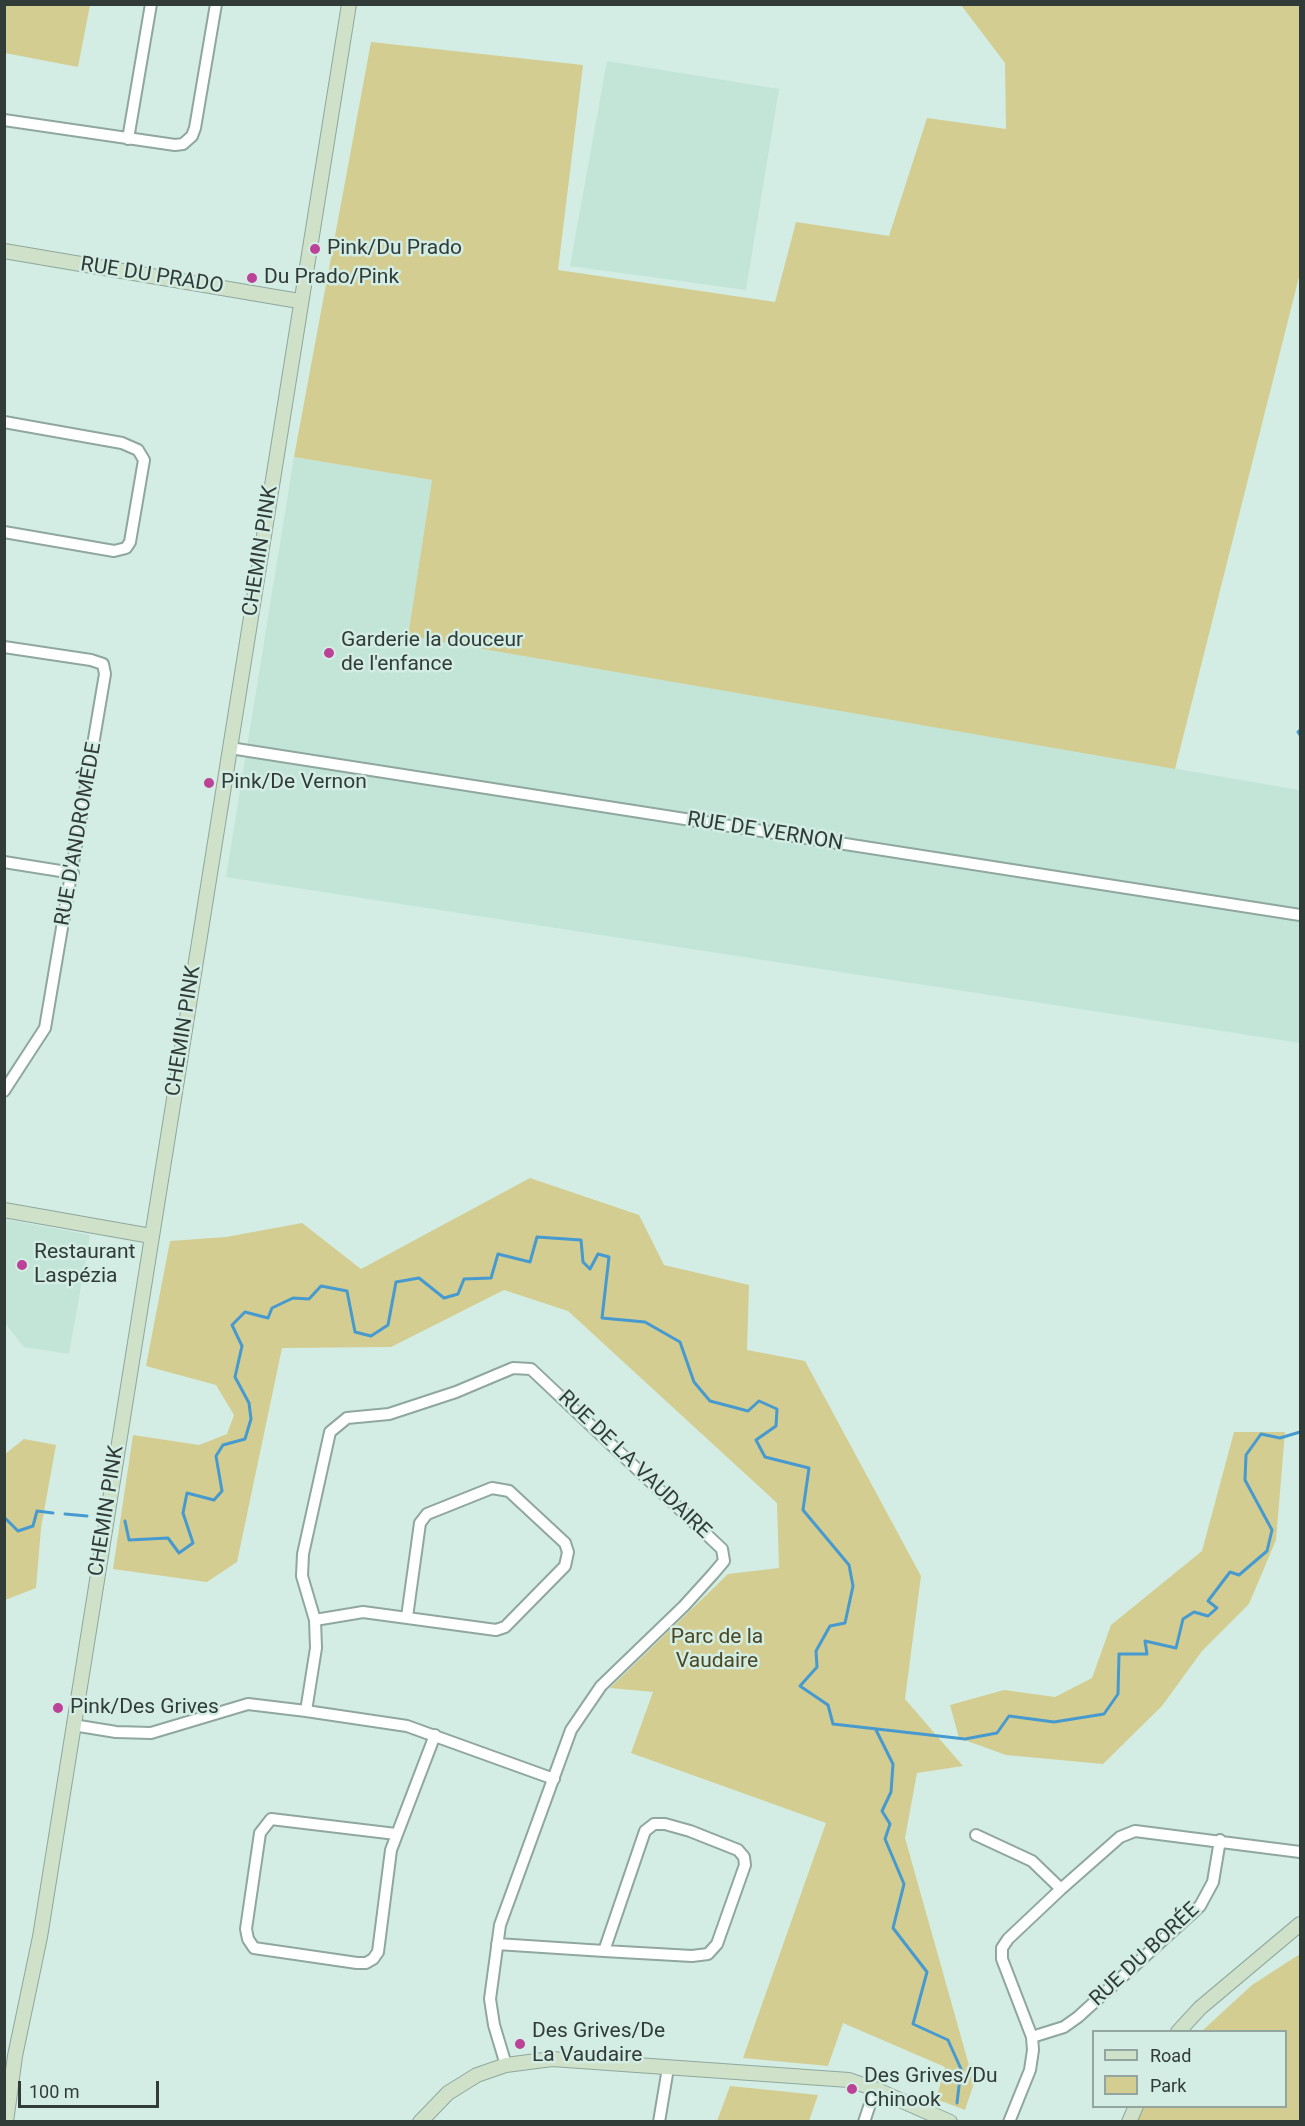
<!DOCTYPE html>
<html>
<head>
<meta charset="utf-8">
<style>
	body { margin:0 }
	#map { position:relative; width:1305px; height:2126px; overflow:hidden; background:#d3ede4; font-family:Roboto,sans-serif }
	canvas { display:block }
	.frame { position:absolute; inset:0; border:6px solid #313b37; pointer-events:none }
	.legend { position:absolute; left:1092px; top:2030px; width:195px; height:78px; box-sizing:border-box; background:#d3ede4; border:2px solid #92a69f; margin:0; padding:8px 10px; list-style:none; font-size:18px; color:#313b37 }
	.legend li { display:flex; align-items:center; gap:12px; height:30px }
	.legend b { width:30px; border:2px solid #92a69f }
	.scale { position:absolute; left:18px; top:2081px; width:141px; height:27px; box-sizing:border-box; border:3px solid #313b37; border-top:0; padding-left:8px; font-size:18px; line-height:21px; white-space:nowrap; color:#313b37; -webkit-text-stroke:4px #d3ede4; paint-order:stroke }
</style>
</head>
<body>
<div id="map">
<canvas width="1305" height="2126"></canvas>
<div class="frame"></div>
<ul class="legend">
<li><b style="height:8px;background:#cfe1c8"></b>Road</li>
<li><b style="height:16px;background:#d3cd91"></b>Park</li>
</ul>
<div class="scale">100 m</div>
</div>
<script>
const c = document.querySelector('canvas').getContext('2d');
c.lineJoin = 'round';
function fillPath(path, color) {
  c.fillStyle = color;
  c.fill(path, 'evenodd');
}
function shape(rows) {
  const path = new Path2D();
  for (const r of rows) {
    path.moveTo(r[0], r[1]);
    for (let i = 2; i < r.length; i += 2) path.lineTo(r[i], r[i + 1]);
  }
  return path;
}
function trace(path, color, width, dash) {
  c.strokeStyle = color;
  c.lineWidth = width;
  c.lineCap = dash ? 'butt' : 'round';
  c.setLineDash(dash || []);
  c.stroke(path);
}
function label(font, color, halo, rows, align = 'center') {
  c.font = font + ' Roboto,sans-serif';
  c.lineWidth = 5;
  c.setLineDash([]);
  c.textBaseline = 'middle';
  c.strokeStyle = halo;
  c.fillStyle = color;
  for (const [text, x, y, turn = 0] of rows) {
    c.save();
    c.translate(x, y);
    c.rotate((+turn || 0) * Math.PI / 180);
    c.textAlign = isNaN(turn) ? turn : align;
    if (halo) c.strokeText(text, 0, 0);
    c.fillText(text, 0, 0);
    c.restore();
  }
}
fillPath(shape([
	[607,61,779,89,746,290,570,266],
	[294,457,432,480,408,636,1299,790,1300,1043,226,877],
	[4,1219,90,1235,69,1354,24,1347,5,1323]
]), '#c2e5d8');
fillPath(shape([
	[4,5,90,5,78,67,5,53],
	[961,5,1300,5,1300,273,1175,769,408,636,432,480,294,457,371,42,583,65,558,270,775,302,796,222,889,236,927,118,1006,129,1005,63],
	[530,1178,639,1215,664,1265,749,1285,747,1350,805,1361,921,1576,905,1699,963,1766,917,1773,905,1838,974,2083,965,2110,936,2099,945,2067,843,2023,828,2066,743,2058,826,1823,631,1753,653,1692,610,1688,728,1574,779,1568,777,1503,568,1311,504,1290,391,1347,282,1348,237,1562,207,1582,113,1569,133,1435,199,1445,227,1434,234,1415,216,1385,146,1366,170,1241,226,1237,302,1223,361,1269],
	[1234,1432,1285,1432,1276,1540,1249,1604,1202,1651,1162,1706,1103,1764,1006,1755,959,1738,950,1705,1004,1690,1055,1697,1092,1678,1111,1625,1202,1551],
	[24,1439,56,1445,41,1528,36,1588,5,1600,5,1454],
	[1300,1954,1300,2121,1125,2122,1131,2107,1286,2106,1286,2032,1202,2031,1252,1985],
	[730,2086,818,2095,809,2121,717,2121]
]), '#d3cd91');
trace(shape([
	[1300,730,1298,732,1300,735],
	[65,1514,87,1516],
	[4,1517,18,1531,33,1526,37,1511,53,1513],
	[125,1521,129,1540,168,1538,179,1553,193,1543,183,1513,187,1493,214,1500,222,1491,216,1456,223,1445,245,1439,251,1419,249,1403,235,1377,242,1346,232,1325,245,1312,268,1318,272,1308,293,1298,309,1299,321,1286,347,1291,355,1332,371,1336,388,1325,396,1282,419,1278,444,1298,458,1294,464,1279,491,1278,498,1254,530,1262,537,1237,581,1240,583,1262,590,1269,598,1254,609,1257,602,1318,645,1322,680,1342,694,1382,710,1401,748,1411,759,1401,777,1409,776,1426,756,1440,765,1457,809,1468,803,1510,849,1565,853,1586,845,1623,830,1626,816,1651,817,1667,800,1686,828,1705,833,1724,965,1739,997,1733,1009,1716,1054,1722,1104,1714,1118,1694,1119,1654,1147,1654,1145,1641,1176,1648,1183,1619,1194,1612,1208,1616,1217,1608,1208,1601,1230,1572,1239,1575,1267,1551,1272,1530,1245,1480,1246,1455,1261,1434,1280,1438,1300,1432],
	[876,1730,893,1764,891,1792,882,1811,890,1824,885,1839,904,1884,893,1928,927,1972,913,2024,948,2040,961,2069,957,2103]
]), '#469ad0', 3);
const street = shape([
	[4,120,175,145,183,144,192,136,195,128,216,4],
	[128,139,151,4],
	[4,422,122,443,138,450,144,460,130,542,126,548,114,551,4,532],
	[4,647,91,660,103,664,105,674,45,1028,4,1091],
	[230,748,1300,915],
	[4,862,73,873],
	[315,1620,363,1612,496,1630,505,1627,565,1566,568,1552,565,1543,509,1491,492,1488,427,1514,420,1523,407,1617],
	[306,1711,316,1648,315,1620,302,1576,303,1554,330,1432,347,1418,389,1414,456,1392,513,1368,531,1369,722,1549,724,1561,713,1574,684,1606,601,1686,571,1730,500,1925,490,1999,494,2025,506,2065],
	[73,1725,116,1732,151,1733,248,1704,306,1711,407,1726,554,1779],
	[396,1834,271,1819,260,1833,246,1929,248,1939,254,1948,357,1963,366,1963,373,1959,378,1952,391,1850,435,1735],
	[976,1835,1032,1861,1061,1889],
	[497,1944,604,1951,692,1956,708,1954,717,1944,745,1865,744,1857,738,1850,690,1831,665,1824,654,1824,645,1831,604,1951],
	[1032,2037,1064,2027,1078,2017,1200,1906,1213,1882,1220,1840],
	[659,2122,668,2068],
	[864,2122,875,2089],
	[1009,2122,1030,2070,1033,2050,1032,2037,1002,1959,1002,1948,1008,1939,1061,1889,1120,1837,1135,1831,1300,1852]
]);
const secondary = shape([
	[4,251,299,301],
	[4,1210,151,1236],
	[1178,2032,1200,2008,1300,1924],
	[6,2122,15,2056,40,1937,349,4],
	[420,2122,448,2093,477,2075,506,2065,552,2059,849,2080,875,2089,950,2122],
	[1129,2122,1136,2106]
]);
trace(street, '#8fa79e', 14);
trace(secondary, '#8fa79e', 16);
trace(street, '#fff', 10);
trace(secondary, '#cfe1c8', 14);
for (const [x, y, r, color] of [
	[315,249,6,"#bb4296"],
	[252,278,6,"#bb4296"],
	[329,653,6,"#bb4296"],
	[209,783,6,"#bb4296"],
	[22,1265,6,"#bb4296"],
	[58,1708,6,"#bb4296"],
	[520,2044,6,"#bb4296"],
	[852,2089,6,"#bb4296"]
]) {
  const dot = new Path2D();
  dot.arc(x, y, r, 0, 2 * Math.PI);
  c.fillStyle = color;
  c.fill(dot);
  trace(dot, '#d3ede4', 2);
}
label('21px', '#313b37', '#d3ede4', [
	["Pink/Du Prado",327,249],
	["Du Prado/Pink",264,278],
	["Garderie la douceur",341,641],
	["de l'enfance",341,665],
	["Pink/De Vernon",221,783],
	["Restaurant",34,1253],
	["Laspézia",34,1277],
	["Pink/Des Grives",70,1708],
	["Des Grives/De",532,2032],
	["La Vaudaire",532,2056],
	["Des Grives/Du",864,2077],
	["Chinook",864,2101]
], 'left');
label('21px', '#313b37', '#d3ede4', [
	["RUE DU PRADO",152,276,9],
	["CHEMIN PINK",261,551,-81],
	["RUE DE VERNON",765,832,9],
	["RUE D'ANDROMÈDE",79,834,-80],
	["CHEMIN PINK",184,1031,-81],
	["RUE DE LA VAUDAIRE",634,1465,44],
	["CHEMIN PINK",107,1511,-81],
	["RUE DU BORÉE",1145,1955,-43]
]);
label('21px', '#4c4720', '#d3ede4', [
	["Parc de la",717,1638],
	["Vaudaire",717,1662]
]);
</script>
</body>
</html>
